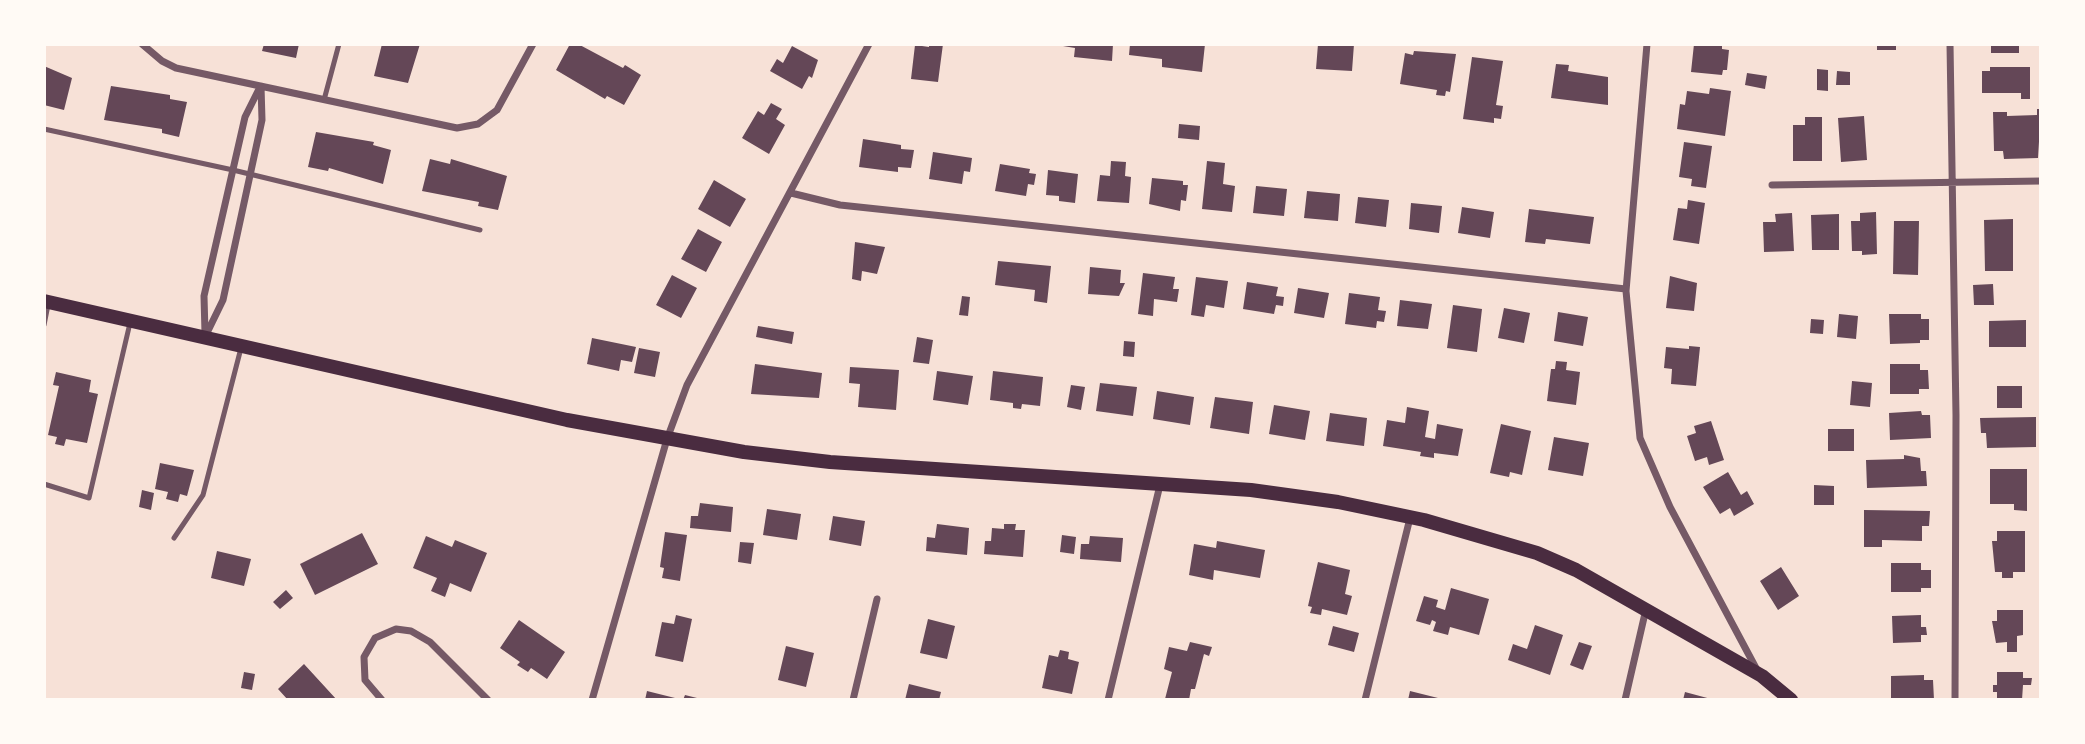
<!DOCTYPE html>
<html>
<head>
<meta charset="utf-8">
<style>
	body { margin:0 }
	#map { position:relative; width:2085px; height:744px; overflow:hidden; background:#f7e1d7; font-family:Inter,sans-serif }
	canvas { display:block }
	.frame { position:absolute; inset:0; border:46px solid #fffaf5; pointer-events:none }
</style>
</head>
<body>
<div id="map">
<canvas width="2085" height="744"></canvas>
<div class="frame"></div>
</div>
<script>
const c = document.querySelector('canvas').getContext('2d');
c.lineJoin = 'round';
function fillPath(path, color) {
  c.fillStyle = color;
  c.fill(path, 'evenodd');
}
function shape(rows) {
  const path = new Path2D();
  for (const r of rows) {
    path.moveTo(r[0], r[1]);
    for (let i = 2; i < r.length; i += 2) path.lineTo(r[i], r[i + 1]);
  }
  return path;
}
function trace(path, color, width, dash) {
  c.strokeStyle = color;
  c.lineWidth = width;
  c.lineCap = dash ? 'butt' : 'round';
  c.setLineDash(dash || []);
  c.stroke(path);
}
fillPath(shape([
	[264,44,299,44,296,58,262,51],
	[382,44,420,44,408,83,374,76],
	[570,44,578,44,623,68,625,65,641,75,624,105,607,96,605,99,556,70],
	[929,44,943,44,938,82,911,79,915,45,929,47],
	[1051,44,1113,44,1112,61,1074,57,1075,48],
	[1130,44,1205,44,1202,72,1162,67,1162,59,1129,55],
	[1318,44,1354,44,1352,71,1316,69],
	[1694,44,1722,44,1722,49,1729,50,1727,70,1723,70,1722,75,1691,72],
	[1877,44,1896,44,1896,50,1877,50],
	[1991,44,2019,44,2019,53,1991,53],
	[792,46,818,60,812,78,809,76,802,89,770,71,777,59,783,63],
	[1414,51,1456,54,1450,92,1446,91,1445,96,1436,95,1437,90,1400,84,1405,53,1413,55],
	[1472,57,1503,61,1496,105,1503,106,1501,119,1494,118,1494,123,1463,119],
	[1556,64,1569,65,1568,71,1608,77,1608,105,1551,98],
	[44,66,72,78,64,110,44,105],
	[1990,67,2030,67,2030,99,2021,99,2021,93,1982,93,1982,71,1990,71],
	[1817,69,1828,70,1828,91,1817,90],
	[1837,71,1850,72,1850,85,1836,85],
	[1747,73,1767,76,1765,89,1745,85],
	[111,86,170,95,170,99,187,102,179,137,162,133,162,129,104,120],
	[1710,88,1731,91,1725,136,1677,129,1680,104,1685,105,1687,91,1709,94],
	[771,103,782,109,776,119,785,125,769,154,742,138,758,111,764,115],
	[2037,109,2041,109,2038,158,2004,159,2003,151,1994,151,1993,112,2007,112,2007,116,2037,115],
	[1864,116,1867,160,1841,162,1838,118],
	[1805,117,1822,117,1822,161,1793,161,1793,125,1805,125],
	[1179,124,1200,126,1199,140,1178,138],
	[316,132,374,142,373,145,391,150,383,184,329,168,328,171,308,167],
	[863,139,901,145,901,149,914,150,911,168,898,167,898,172,859,167],
	[1684,142,1712,146,1706,188,1691,186,1692,179,1679,177],
	[933,152,972,158,970,172,964,171,962,184,929,179],
	[430,159,450,164,451,159,507,176,498,210,478,206,479,202,422,191],
	[1111,161,1126,162,1125,176,1131,177,1129,203,1097,201,1100,175,1110,176],
	[1207,161,1225,163,1223,184,1235,186,1232,212,1202,209],
	[1000,164,1030,169,1029,173,1036,174,1034,185,1028,184,1026,196,995,191],
	[1048,170,1078,174,1075,203,1059,201,1059,196,1046,195],
	[1152,178,1183,181,1183,185,1188,185,1186,201,1181,200,1180,211,1149,204],
	[714,180,746,199,730,227,698,209],
	[1256,186,1287,189,1284,216,1253,213],
	[1307,191,1340,194,1338,221,1304,218],
	[1358,197,1389,200,1386,227,1355,223],
	[1688,200,1705,203,1699,244,1673,240,1678,208,1687,209],
	[1411,203,1442,206,1439,233,1409,229],
	[1462,207,1494,212,1490,238,1458,233],
	[1529,209,1594,217,1590,244,1546,239,1545,244,1525,242],
	[1876,212,1877,254,1862,255,1862,251,1852,251,1851,221,1860,221,1860,213],
	[1792,213,1794,251,1764,252,1763,222,1776,222,1775,214],
	[1839,214,1839,250,1812,250,1811,215],
	[2013,219,2013,271,1985,271,1984,220],
	[1894,221,1919,221,1918,275,1893,274],
	[698,229,722,242,706,272,681,259],
	[855,242,885,247,877,274,862,271,861,281,852,279],
	[998,261,1051,266,1047,303,1034,301,1035,290,995,285],
	[1090,267,1121,270,1120,283,1125,283,1119,296,1088,294],
	[1143,273,1175,277,1173,289,1179,289,1177,302,1154,299,1153,316,1138,314],
	[672,275,697,288,681,318,656,305],
	[1670,276,1697,283,1694,311,1666,308],
	[1196,277,1228,281,1224,308,1206,305,1204,317,1191,315],
	[1247,282,1278,287,1276,296,1284,297,1283,306,1276,305,1274,314,1243,309],
	[1993,284,1994,305,1974,305,1973,285],
	[1298,288,1329,293,1324,318,1294,313],
	[1349,293,1380,297,1378,310,1386,311,1384,322,1377,321,1376,328,1345,324],
	[962,296,970,297,968,316,959,315],
	[1400,300,1432,304,1428,329,1397,326],
	[1453,305,1482,309,1477,352,1447,348],
	[1504,308,1530,313,1524,343,1498,338],
	[1558,312,1588,317,1583,346,1554,341],
	[1839,314,1858,316,1856,339,1837,337],
	[1889,314,1921,314,1921,319,1929,319,1929,340,1920,340,1920,343,1890,344],
	[1811,319,1824,320,1823,334,1810,333],
	[2026,320,2026,347,1989,347,1989,321],
	[758,326,794,332,792,344,756,337],
	[917,337,933,340,929,364,913,362],
	[592,338,636,347,632,362,621,360,619,371,587,364],
	[1124,341,1135,342,1134,357,1123,356],
	[1689,346,1700,347,1696,386,1671,384,1672,369,1664,368,1666,347,1689,349],
	[639,348,660,352,655,377,634,373],
	[1556,361,1567,362,1566,370,1580,372,1576,405,1547,401,1551,369,1555,369],
	[755,364,822,373,819,398,751,394],
	[1890,364,1920,364,1920,370,1928,370,1929,389,1919,389,1919,394,1890,394],
	[850,367,899,370,896,410,858,407,860,384,849,383],
	[937,371,973,376,968,405,933,400],
	[993,371,1043,377,1040,406,1022,404,1021,409,1013,408,1013,403,990,400],
	[56,372,91,380,89,392,98,394,87,443,66,439,64,446,55,444,57,437,48,435,59,386,53,385],
	[1852,381,1872,383,1870,407,1850,405],
	[1100,383,1137,387,1133,416,1096,411],
	[1071,385,1085,387,1081,410,1067,407],
	[1997,386,2022,386,2022,408,1997,408],
	[1157,391,1194,397,1190,425,1153,419],
	[1215,397,1253,402,1249,434,1210,428],
	[1274,405,1310,411,1305,440,1269,434],
	[1407,407,1429,411,1425,437,1435,439,1437,424,1463,429,1458,456,1434,453,1434,458,1420,456,1421,452,1383,446,1387,420,1405,423],
	[1921,411,1922,415,1930,415,1931,438,1890,440,1889,413],
	[1330,413,1367,418,1364,446,1326,441],
	[2036,417,2036,447,1987,448,1986,433,1981,433,1980,418],
	[1711,421,1724,460,1709,465,1707,457,1695,461,1687,436,1696,433,1694,426],
	[1501,424,1531,431,1522,475,1510,472,1509,477,1490,473],
	[1828,429,1854,429,1854,451,1828,451],
	[1554,437,1589,443,1583,476,1548,470],
	[1904,455,1920,458,1921,471,1926,471,1927,486,1867,488,1866,460,1904,459],
	[160,463,194,470,187,496,180,494,178,502,166,499,168,492,155,489],
	[1990,469,2027,469,2027,511,2014,510,2014,504,1990,504],
	[1728,472,1741,495,1747,491,1754,504,1734,516,1730,508,1720,514,1703,487],
	[1814,485,1834,486,1834,505,1814,505],
	[142,490,154,493,151,510,139,507],
	[700,503,733,507,731,532,690,528,691,516,698,516],
	[767,509,801,514,797,540,763,535],
	[1864,510,1930,511,1929,526,1922,526,1922,541,1882,540,1882,547,1864,547],
	[833,516,865,521,861,546,829,540],
	[937,524,969,528,967,555,926,551,927,537,935,538],
	[1004,524,1016,524,1015,530,1025,530,1023,557,984,554,985,541,991,541,992,528,1004,529],
	[1997,531,2025,531,2025,572,2013,572,2013,578,2002,578,2002,572,1995,572,1992,541,1997,541],
	[665,532,687,535,680,581,662,578,664,568,660,567],
	[362,533,378,564,315,595,300,564],
	[1062,535,1076,537,1074,554,1060,552],
	[426,536,452,547,455,540,487,553,471,592,450,583,445,597,431,591,437,578,413,568],
	[1090,536,1123,538,1121,562,1080,559,1081,544,1089,544],
	[1217,541,1265,550,1260,578,1214,570,1213,580,1189,575,1194,544,1216,548],
	[740,542,754,543,751,564,738,562],
	[217,551,251,559,244,586,211,578],
	[1318,562,1350,570,1345,594,1352,596,1347,615,1322,609,1321,615,1310,613,1312,607,1308,606],
	[1891,563,1921,563,1921,570,1931,570,1931,588,1921,588,1921,592,1891,592],
	[1781,567,1799,596,1778,610,1760,581],
	[1451,588,1489,599,1479,635,1450,627,1448,635,1433,631,1436,622,1432,620,1430,625,1416,621,1424,596,1438,600,1436,607,1445,610],
	[286,590,293,598,280,609,273,602],
	[1997,610,2023,610,2023,635,2017,636,2017,652,2007,652,2007,642,1996,643,1992,621,1997,621],
	[676,615,692,619,683,662,655,656,662,622,674,624],
	[1921,615,1921,627,1926,627,1927,635,1921,635,1921,642,1893,643,1892,616],
	[928,619,955,626,947,659,920,653],
	[519,620,565,652,547,679,531,668,528,672,517,665,520,662,500,648],
	[1535,625,1563,635,1550,675,1508,660,1513,644,1527,649],
	[1333,626,1359,633,1354,652,1328,645],
	[1190,642,1212,647,1209,656,1204,654,1195,689,1191,689,1189,700,1165,699,1172,672,1164,669,1169,647,1187,651],
	[1579,642,1592,646,1583,670,1570,665],
	[786,646,814,653,806,687,778,680],
	[1060,650,1069,652,1068,659,1079,662,1072,694,1042,688,1049,655,1058,657],
	[304,664,337,700,288,700,278,689],
	[244,672,255,674,252,690,241,688],
	[1997,672,2023,672,2023,678,2032,678,2031,685,2023,685,2022,700,1997,700,1997,692,1993,692,1993,685,1997,685],
	[1924,675,1924,680,1933,680,1934,700,1891,700,1891,676],
	[909,684,941,692,939,700,905,700],
	[647,691,679,699,679,700,645,700],
	[1410,691,1438,698,1438,700,1408,700],
	[1685,692,1711,699,1711,700,1683,700],
	[685,695,701,699,701,700,683,700]
]), '#644757');
trace(shape([
	[324,100,339,44],
	[44,129,233,170,480,230],
	[44,325,48,305],
	[44,484,89,498,130,323],
	[174,538,203,495,241,348]
]), '#755966', 5);
trace(shape([
	[142,44,162,61,176,68,457,128,478,124,497,110,533,44],
	[1647,44,1626,291,1640,438,1670,507,1757,670],
	[1950,44,1956,415,1955,700],
	[1772,185,2041,181],
	[791,193,840,205,1626,289],
	[205,333,204,296,245,117,260,87],
	[205,337,223,300,262,120,261,86],
	[382,700,365,680,364,657,375,638,396,629,411,631,430,642,488,700],
	[592,700,667,439,687,385,869,44],
	[853,700,877,599],
	[1108,700,1160,485],
	[1365,700,1410,518],
	[1625,700,1646,609]
]), '#755966', 7);
trace(shape([
	[44,301,567,420,744,452,830,462,1251,490,1338,502,1424,520,1537,553,1576,570,1762,676,1791,700]
]), '#4a2c40', 14);
</script>
</body>
</html>
